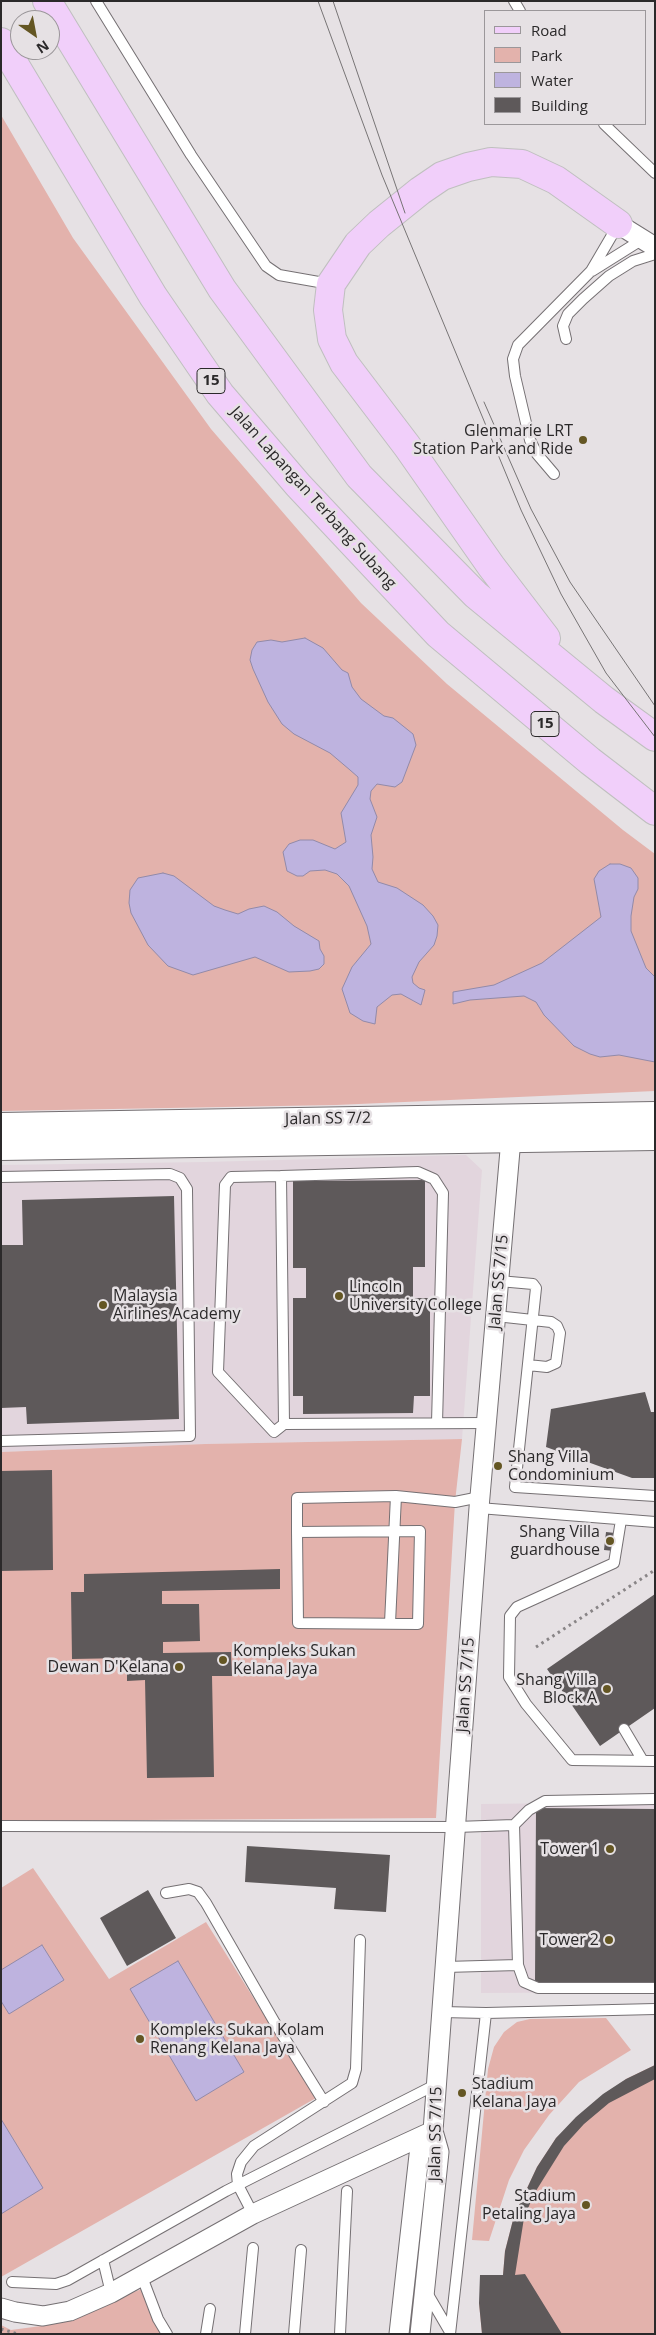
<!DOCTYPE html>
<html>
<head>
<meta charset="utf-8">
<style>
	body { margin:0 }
	#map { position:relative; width:656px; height:2335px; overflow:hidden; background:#e6e1e4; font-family:"Open Sans",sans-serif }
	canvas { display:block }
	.frame { position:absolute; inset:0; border:2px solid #2b292a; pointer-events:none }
	.legend { position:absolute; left:484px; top:10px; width:162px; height:115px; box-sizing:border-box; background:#e6e1e4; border:1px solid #9b979a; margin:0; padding:6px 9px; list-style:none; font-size:15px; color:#2b292a }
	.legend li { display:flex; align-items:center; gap:10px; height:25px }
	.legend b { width:25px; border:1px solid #9b979a }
	.north { position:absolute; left:10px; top:10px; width:50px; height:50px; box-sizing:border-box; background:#e6e1e4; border:1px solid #9b979a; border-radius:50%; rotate:147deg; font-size:14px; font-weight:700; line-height:20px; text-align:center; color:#2b292a }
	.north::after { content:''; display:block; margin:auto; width:18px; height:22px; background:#645623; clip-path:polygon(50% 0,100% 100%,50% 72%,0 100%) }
</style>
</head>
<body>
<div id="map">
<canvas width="656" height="2335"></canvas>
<div class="frame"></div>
<ul class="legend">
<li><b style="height:6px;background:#f1cffa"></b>Road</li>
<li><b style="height:14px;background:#e3b2ac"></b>Park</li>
<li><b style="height:14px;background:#beb3df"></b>Water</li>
<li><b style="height:14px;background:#5e595a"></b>Building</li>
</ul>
<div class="north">N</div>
</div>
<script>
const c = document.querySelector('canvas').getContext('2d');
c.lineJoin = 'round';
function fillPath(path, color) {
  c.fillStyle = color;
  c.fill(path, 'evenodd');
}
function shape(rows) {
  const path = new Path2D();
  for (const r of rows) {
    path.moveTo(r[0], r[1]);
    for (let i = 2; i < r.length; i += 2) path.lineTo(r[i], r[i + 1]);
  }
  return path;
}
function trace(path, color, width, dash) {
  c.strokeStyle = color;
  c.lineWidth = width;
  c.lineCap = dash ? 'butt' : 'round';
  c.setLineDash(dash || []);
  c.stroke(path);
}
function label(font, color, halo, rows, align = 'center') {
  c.font = font + ' "Open Sans",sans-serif';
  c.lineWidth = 5;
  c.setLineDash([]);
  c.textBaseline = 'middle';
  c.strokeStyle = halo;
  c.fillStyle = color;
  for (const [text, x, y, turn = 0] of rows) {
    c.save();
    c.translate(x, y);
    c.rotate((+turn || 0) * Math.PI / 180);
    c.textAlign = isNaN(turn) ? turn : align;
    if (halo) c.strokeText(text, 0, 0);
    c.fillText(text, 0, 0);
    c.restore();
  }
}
fillPath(shape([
	[466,1155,482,1170,462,1439,205,1444,1,1452,1,1165,205,1162],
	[655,1802,655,1992,481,1993,481,1804]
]), '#e2d5dd');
fillPath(shape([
	[1,115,73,238,211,429,361,603,447,684,623,830,655,854,655,1091,336,1105,1,1111],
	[462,1439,455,1502,436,1818,1,1821,1,1452,205,1444],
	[33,1868,109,1979,206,1922,316,2098,1,2277,1,1888],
	[606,2018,631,2050,579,2082,549,2115,524,2150,509,2180,489,2241,472,2240,488,2069,494,2047,504,2032,517,2022,530,2019],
	[655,2065,655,2334,482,2334,479,2303,503,2275,505,2251,514,2216,537,2167,556,2138,626,2079],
	[142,2289,161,2334,1,2334,1,2325,11,2330,41,2326]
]), '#e3b2ac');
const water = shape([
	[305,638,323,648,342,670,348,673,352,687,361,699,384,716,393,718,413,734,416,745,402,782,395,787,377,784,371,791,370,799,377,817,371,835,373,857,372,869,378,882,397,888,423,905,433,916,438,925,437,936,434,945,419,962,412,977,413,983,419,988,425,990,421,1005,401,994,392,995,377,1007,375,1024,363,1021,350,1013,342,989,352,967,371,944,367,926,349,886,337,874,325,870,310,871,303,876,297,876,287,871,283,852,289,844,300,840,313,840,335,849,346,842,341,813,358,785,358,777,350,770,330,753,294,734,282,724,268,702,253,669,250,660,252,650,257,642,271,640,282,642,305,638],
	[610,864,620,864,631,868,638,878,638,889,634,897,631,916,631,931,646,968,655,977,655,1062,619,1055,600,1057,590,1054,574,1046,544,1015,536,1002,524,996,470,1000,453,1004,453,992,494,985,542,963,601,917,594,879,599,871,610,864],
	[163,873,174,876,214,906,225,910,238,914,249,909,264,906,277,912,294,926,319,941,320,949,324,956,324,964,319,969,310,971,289,972,255,957,193,975,168,966,148,945,131,913,129,903,130,890,138,878,163,873],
	[42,1945,64,1980,9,2014,1,2001,1,1970,42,1945],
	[178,1961,244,2072,196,2101,130,1989,178,1961],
	[1,2119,43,2188,1,2214,1,2119]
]);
fillPath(water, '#beb3df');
trace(water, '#928aa9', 1);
fillPath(shape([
	[425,1180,425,1267,413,1267,413,1298,430,1298,430,1396,414,1396,413,1413,303,1414,303,1396,293,1396,293,1298,306,1298,306,1268,293,1268,293,1181],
	[174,1196,179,1419,27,1424,26,1407,1,1408,1,1245,23,1245,22,1200],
	[645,1392,651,1412,655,1412,655,1478,632,1478,546,1447,551,1409],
	[52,1470,53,1570,1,1571,1,1471],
	[606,1532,615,1533,614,1551,604,1550],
	[280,1569,280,1589,162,1591,162,1604,199,1604,200,1641,163,1642,163,1653,231,1652,232,1676,212,1676,214,1777,147,1778,145,1680,127,1681,127,1658,72,1659,71,1592,84,1592,84,1574],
	[655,1594,655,1708,600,1746,547,1669],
	[536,1808,655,1809,655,1983,535,1982],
	[247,1846,390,1855,386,1912,334,1909,336,1888,245,1882],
	[148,1890,176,1938,127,1966,100,1918],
	[655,2065,655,2079,609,2103,584,2124,564,2146,534,2194,524,2218,515,2275,525,2274,562,2334,482,2334,479,2303,480,2275,503,2275,505,2251,514,2216,537,2167,556,2138,576,2117,603,2094,626,2079]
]), '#5e595a');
const service = shape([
	[96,1,191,155,266,266,279,275,330,284],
	[514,1,520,11],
	[604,124,655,173],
	[592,271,643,239],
	[566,339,563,326,568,314,583,299,609,276,633,261,655,254],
	[554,474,537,454,530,440,515,376,513,359,518,345,591,271,618,225],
	[281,1176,231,1177,225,1185,218,1372,274,1432,284,1424],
	[1,1177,170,1174,180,1178,187,1189,190,1436,1,1441],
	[499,1281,533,1284,536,1288,515,1487,655,1496],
	[496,1316,551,1322,557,1326,560,1333,556,1363,547,1367,528,1365],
	[437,1423,443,1193,434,1179,418,1172,281,1176,284,1424,486,1423],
	[479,1508,655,1522],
	[621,1520,614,1563,517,1607,510,1616,509,1677,526,1704,572,1760,655,1761],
	[297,1532,420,1531,418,1624,298,1623,297,1532,297,1498,396,1496,455,1502,480,1497],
	[390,1623,396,1496],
	[624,1729,643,1761],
	[514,1825,518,1965,524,1982,538,1988,655,1988],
	[1,1826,456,1827,514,1825,529,1810,545,1801,655,1799],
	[166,1893,189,1889,198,1892,206,1903,275,2023,324,2102],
	[445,1967,518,1965],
	[442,2012,486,2013,655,2009],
	[253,2214,238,2185,237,2174,241,2162,254,2146,352,2083,356,2069,360,1940],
	[103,2260,111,2293],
	[142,2277,158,2319,167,2334],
	[12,2282,56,2284,68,2280,226,2191,437,2084],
	[426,2291,450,2332],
	[206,2334,210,2309],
	[245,2334,253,2248],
	[294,2334,301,2250],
	[340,2334,347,2191],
	[450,2334,486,2013]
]);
const minor = shape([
	[618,224,655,247],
	[1,2308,15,2312,43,2316,70,2311,111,2293,253,2214,433,2131],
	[399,2334,419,2155,433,2131],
	[420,2334,439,2152,433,2131,479,1508,512,1127]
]);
const tertiary = shape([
	[1,1125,655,1114],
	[1,1148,655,1138]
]);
const primary = shape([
	[47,1,222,289,359,476,476,595,604,700,655,737],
	[1,42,153,296,220,394,298,485,438,634,590,761,655,811],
	[546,638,491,566,407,446,344,363,332,339,328,310,331,284,358,244,379,224,420,191,442,176,468,167,491,162,522,164,556,180,618,224]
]);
trace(service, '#757073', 12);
trace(minor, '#757073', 21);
trace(tertiary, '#757073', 26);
trace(primary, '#bfbfbf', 30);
trace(shape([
	[536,1647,655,1570],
	[1,2329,18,2334]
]), '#888486', 3, [2.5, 4]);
trace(service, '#fff', 10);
trace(minor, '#fff', 19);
trace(tertiary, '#fff', 24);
trace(primary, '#f1cffa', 28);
trace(shape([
	[318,1,382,175,521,510,561,594,606,673,655,737],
	[333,1,405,213],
	[484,402,531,509,570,582,655,706]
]), '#777475', 1);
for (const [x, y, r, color] of [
	[583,440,5,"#645623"],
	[339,1296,5,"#645623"],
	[103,1305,5,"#645623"],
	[498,1466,5,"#645623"],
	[610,1541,5,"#645623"],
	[223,1660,5,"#645623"],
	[179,1667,5,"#645623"],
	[607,1689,5,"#645623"],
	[610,1849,5,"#645623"],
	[609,1940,5,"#645623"],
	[140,2039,5,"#645623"],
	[462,2093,5,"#645623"],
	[586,2205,5,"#645623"]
]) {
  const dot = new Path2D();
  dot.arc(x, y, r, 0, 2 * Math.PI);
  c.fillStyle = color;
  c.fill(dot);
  trace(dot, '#e6e1e4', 2);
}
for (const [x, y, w] of [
	[211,381,28],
	[545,724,28]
]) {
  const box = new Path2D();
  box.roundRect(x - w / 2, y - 12.5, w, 25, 4);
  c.fillStyle = '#e6e1e4';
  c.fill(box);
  trace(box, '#2b292a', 1);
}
label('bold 15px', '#2b292a', null, [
	["15",211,381],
	["15",545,724]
]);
label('16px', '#2b292a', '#e6e1e4', [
	["Glenmarie LRT",573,431],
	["Station Park and Ride",573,449],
	["Lincoln",349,1287,"left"],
	["University College",349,1305,"left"],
	["Malaysia",113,1296,"left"],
	["Airlines Academy",113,1314,"left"],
	["Shang Villa",508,1457,"left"],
	["Condominium",508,1475,"left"],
	["Shang Villa",600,1532],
	["guardhouse",600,1550],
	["Kompleks Sukan",233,1651,"left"],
	["Kelana Jaya",233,1669,"left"],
	["Dewan D'Kelana",169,1667],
	["Shang Villa",597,1680],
	["Block A",597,1698],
	["Tower 1",600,1849],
	["Tower 2",599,1940],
	["Kompleks Sukan Kolam",150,2030,"left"],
	["Renang Kelana Jaya",150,2048,"left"],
	["Stadium",472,2084,"left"],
	["Kelana Jaya",472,2102,"left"],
	["Stadium",576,2196],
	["Petaling Jaya",576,2214]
], 'right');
label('16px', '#2b292a', '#e6e1e4', [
	["Jalan Lapangan Terbang Subang",313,498,48],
	["Jalan SS 7/2",328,1119,-1],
	["Jalan SS 7/15",499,1282,-85],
	["Jalan SS 7/15",466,1685,-86],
	["Jalan SS 7/15",436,2134,-89]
]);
</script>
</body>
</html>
